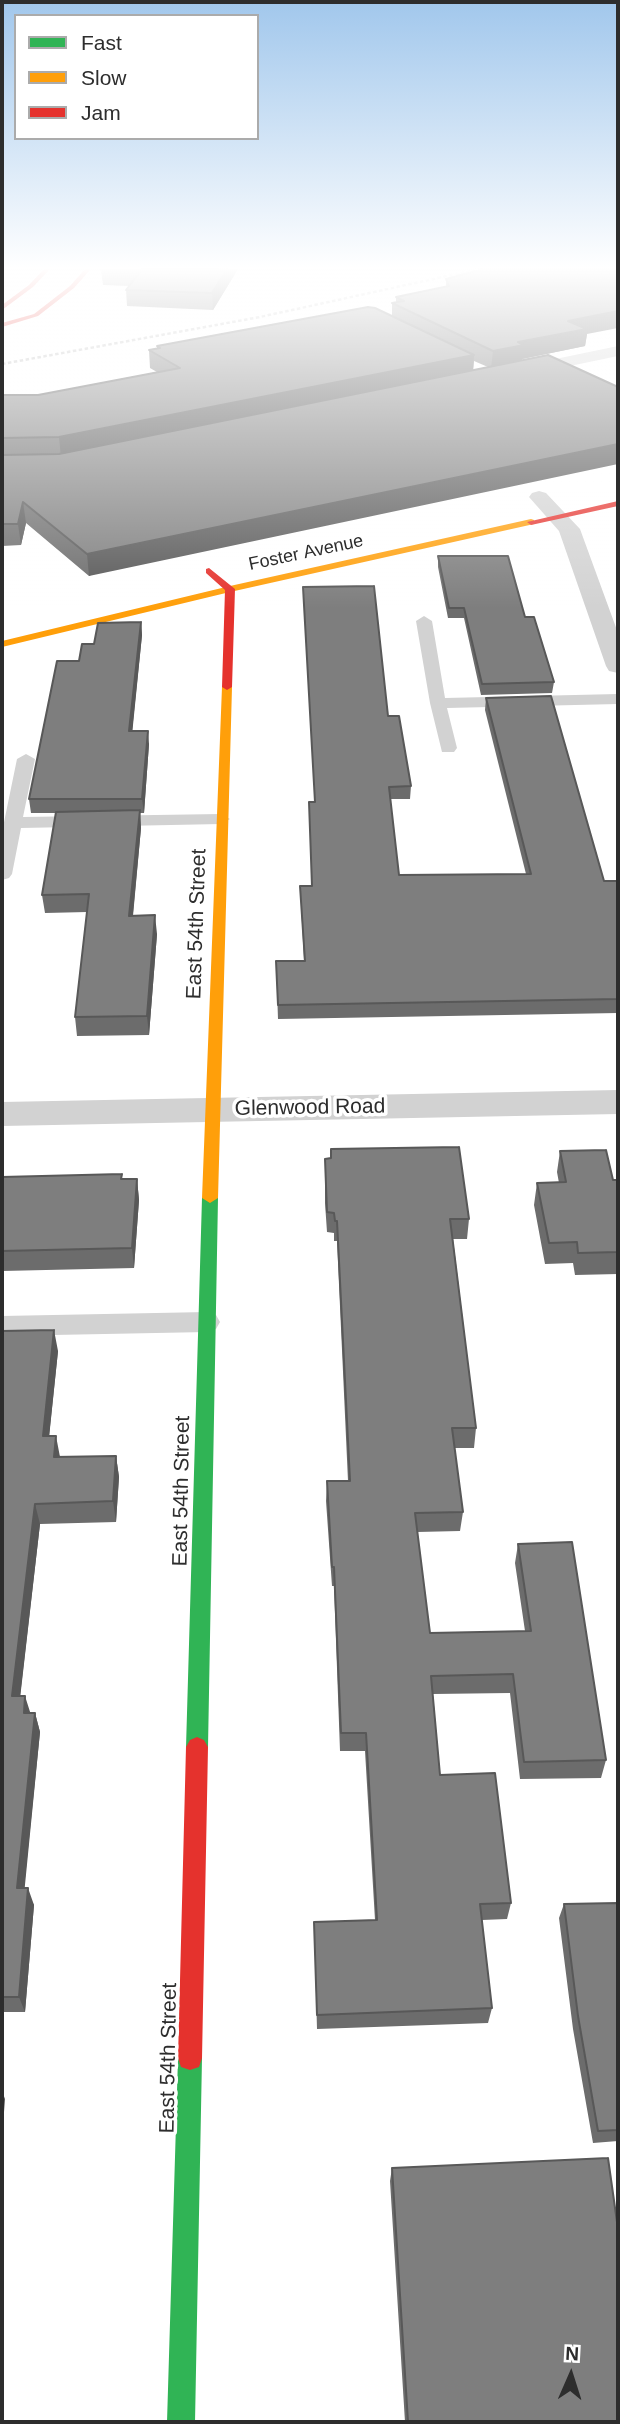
<!DOCTYPE html>
<html>
<head>
<meta charset="utf-8">
<style>
	body { margin:0 }
	#map { position:relative; width:620px; height:2424px; overflow:hidden; background:#fff; font-family:Helvetica,sans-serif }
	canvas { display:block }
	.frame { position:absolute; inset:0; border:4px solid #2d2d2d; pointer-events:none }
	.legend { position:absolute; left:14px; top:14px; width:245px; height:126px; box-sizing:border-box; background:#fff; border:2px solid #ababab; margin:0; padding:9px 12px; list-style:none; font-size:21px; color:#2d2d2d }
	.legend li { display:flex; align-items:center; gap:14px; height:35px }
	.legend b { width:35px; border:2px solid #ababab }
	.north { position:absolute; left:536px; top:2340px; width:70px; height:70px; -webkit-text-stroke:5px #fff; paint-order:stroke; rotate:3deg; font-size:19px; font-weight:700; line-height:28px; text-align:center; color:#2d2d2d }
	.north::after { content:''; display:block; margin:auto; width:24px; height:32px; background:#2d2d2d; clip-path:polygon(50% 0,100% 100%,50% 72%,0 100%) }
</style>
</head>
<body>
<div id="map">
<canvas width="620" height="2424"></canvas>
<div class="frame"></div>
<ul class="legend">
<li><b style="height:9px;background:#30b455"></b>Fast</li>
<li><b style="height:9px;background:#ff9f0a"></b>Slow</li>
<li><b style="height:9px;background:#e5322d"></b>Jam</li>
</ul>
<div class="north">N</div>
</div>
<script>
const c = document.querySelector('canvas').getContext('2d');
c.lineJoin = 'round';
function shape(rows) {
  const path = new Path2D();
  for (const r of rows) {
    path.moveTo(r[0], r[1]);
    for (let i = 2; i < r.length; i += 2) path.lineTo(r[i], r[i + 1]);
  }
  return path;
}
function fillPath(path, color) {
  c.fillStyle = color;
  c.fill(path, 'evenodd');
}
function trace(path, color, width, dash) {
  c.strokeStyle = color;
  c.lineWidth = width;
  c.lineCap = dash ? 'butt' : 'round';
  c.setLineDash(dash || []);
  c.stroke(path);
}
function label(font, color, halo, rows, align = 'center') {
  c.font = font + ' Helvetica,sans-serif';
  c.lineWidth = 7;
  c.setLineDash([]);
  c.textBaseline = 'middle';
  c.strokeStyle = halo;
  c.fillStyle = color;
  for (const [text, x, y, turn = 0] of rows) {
    c.save();
    c.translate(x, y);
    c.rotate((+turn || 0) * Math.PI / 180);
    c.textAlign = isNaN(turn) ? turn : align;
    if (halo) c.strokeText(text, 0, 0);
    c.fillText(text, 0, 0);
    c.restore();
  }
}
fillPath(shape([
	[424,616,432,621,445,698,618,694,618,704,447,708,457,748,454,752,442,752,430,703,416,621,424,616],
	[26,754,35,759,23,817,221,814,230,819,221,824,21,828,12,874,9,878,2,880,2,832,17,759,26,754],
	[207,1312,216,1315,220,1322,216,1329,207,1332,2,1336,2,1316,207,1312]
]), '#d2d2d2');
fillPath(shape([
	[618,346,618,356,512,378,503,373,512,368,618,346],
	[539,491,546,493,580,529,618,633,618,673,609,671,606,666,559,531,529,497,532,493,539,491],
	[618,1090,618,1114,2,1126,2,1102,618,1090]
]), '#d2d2d2');
fillPath(shape([
	[210,1193,218,1198,208,1747,204,1754,197,1757,190,1754,186,1747,202,1198,210,1193],
	[190,2046,199,2049,202,2058,195,2422,167,2422,178,2058,181,2049,190,2046]
]), '#30b455');
fillPath(shape([
	[531,519,534,520,534,524,230,592,2,647,2,641,230,586,531,519],
	[227,684,232,687,218,1198,210,1203,202,1198,222,687,227,684]
]), '#ff9f0a');
fillPath(shape([
	[44,269,50,269,33,287,2,310,2,305,29,285,44,269],
	[85,269,91,269,74,288,38,316,2,327,2,323,34,314,70,286,85,269],
	[618,501,618,506,531,525,527,522,618,501],
	[209,568,235,589,232,687,227,690,222,687,225,590,206,573,206,569,209,568],
	[197,1737,204,1740,208,1747,202,2058,199,2067,190,2070,181,2067,178,2058,186,1747,190,1740,197,1737]
]), '#e5322d');
trace(shape([
	[2,364,260,317,479,269]
]), '#b9b9b9', 2.5, [3.5, 2.5]);
fillPath(shape([
	[238,269,213,310,127,306,126,290,129,286,103,285,101,270],
	[446,279,587,334,585,346,522,359,89,576,26,523,21,545,2,546,2,395,38,395,157,372,150,368,149,350,157,348,157,346,392,316,392,303,396,303,396,297,446,287],
	[474,361,488,367,473,370],
	[438,556,525,617,554,682,552,693,481,695,464,618,448,618,438,567],
	[303,587,388,716,411,786,410,799,390,799,399,875,526,874,485,710,486,698,604,881,618,881,618,1013,278,1019,276,961,304,961,300,886,312,886,315,802],
	[141,622,142,635,132,731,149,744,144,813,140,813,141,828,133,916,157,934,149,1035,77,1036,75,1017,87,912,45,913,42,895,56,813,31,813,29,799,79,661,94,644],
	[560,1151,613,1180,618,1180,618,1274,575,1275,573,1263,545,1264,534,1205,537,1183,559,1183,557,1172],
	[325,1159,469,1219,467,1239,453,1239,476,1428,474,1448,454,1448,463,1512,460,1531,417,1532,430,1633,525,1631,515,1563,518,1544,606,1760,601,1778,520,1779,510,1693,433,1694,440,1775,511,1903,507,1919,482,1920,492,2008,488,2023,317,2029,314,1922,375,1920,365,1751,340,1751,334,1586,332,1586,326,1501,327,1481,348,1481,337,1241,334,1241,334,1233,327,1232,325,1203],
	[2,1177,137,1179,139,1200,134,1268,2,1271],
	[2,1331,58,1351,49,1436,60,1457,116,1456,119,1477,116,1522,40,1524,20,1696,30,1713,35,1713,40,1732,24,1888,34,1905,25,2012,2,2012],
	[618,1903,618,2141,593,2143,573,2029,559,1918,564,1904],
	[392,2168,618,2422,405,2422,390,2181]
]), '#6c6c6c');
fillPath(shape([
	[227,269,238,269,213,310,212,293],
	[618,311,618,328,587,334,585,346,522,359,522,363,491,369,493,351,518,342,568,321],
	[474,355,473,373,61,457,59,437],
	[618,444,618,464,89,576,87,554],
	[23,502,26,523,21,545,18,524],
	[141,622,142,635,131,745,129,731],
	[148,731,149,744,144,813,142,799],
	[140,810,141,828,131,934,129,916],
	[155,915,157,934,149,1035,147,1016],
	[137,1179,139,1200,134,1268,132,1248],
	[54,1330,58,1351,47,1457,43,1436],
	[56,1436,60,1457,54,1457],
	[116,1456,119,1477,116,1522,113,1501],
	[35,1504,40,1524,18,1716,12,1696],
	[25,1696,31,1715,24,1713],
	[35,1713,40,1732,23,1905,17,1888],
	[28,1888,34,1905,25,2012,19,1997],
	[2,2091,5,2099,2,2138]
]), '#585858');
const building = shape([
	[227,269,212,293,126,290,141,271,101,270,227,269],
	[483,269,618,269,618,311,568,321,587,329,518,342,524,345,493,351,392,303,404,301,396,297,449,286,446,279,483,269],
	[368,307,375,308,474,355,59,437,2,438,2,395,38,395,180,368,149,350,160,348,157,346,368,307],
	[548,355,618,387,618,444,87,554,23,502,18,524,2,524,2,455,59,454,548,355],
	[438,556,508,556,525,617,534,617,554,682,482,684,464,608,449,608,438,556],
	[374,586,388,716,399,716,411,786,389,787,399,875,531,874,486,698,551,696,604,881,618,881,618,999,278,1005,276,961,305,961,300,886,312,886,309,802,315,802,303,587,374,586],
	[141,622,129,731,148,731,142,799,29,799,57,661,79,661,82,644,94,644,98,623,141,622],
	[140,810,129,916,155,915,147,1016,75,1017,89,894,42,895,56,812,140,810],
	[459,1147,469,1219,450,1219,476,1428,452,1428,463,1512,415,1513,430,1633,531,1631,518,1544,572,1542,606,1760,524,1762,513,1674,431,1676,440,1775,495,1773,511,1903,480,1904,492,2008,317,2015,314,1922,377,1920,366,1733,341,1733,334,1567,332,1567,327,1481,350,1481,337,1221,335,1221,334,1213,327,1212,325,1159,331,1158,331,1149,459,1147],
	[606,1150,613,1180,618,1180,618,1252,578,1253,577,1242,549,1243,537,1183,566,1182,560,1151,606,1150],
	[122,1174,121,1179,137,1179,132,1248,2,1251,2,1177,122,1174],
	[54,1330,43,1436,56,1436,54,1457,116,1456,113,1501,35,1504,12,1696,25,1696,24,1713,35,1713,17,1888,28,1888,19,1997,2,1997,2,1331,54,1330],
	[618,1903,618,2130,598,2131,578,2016,564,1904,618,1903],
	[608,2158,618,2229,618,2422,408,2422,392,2168,608,2158]
]);
fillPath(building, '#7e7e7e');
trace(building, '#585858', 2);
const sky = c.createLinearGradient(0, 0, 0, 608);
sky.addColorStop(0, '#a1c7ec');
sky.addColorStop(0.44, '#fff');
sky.addColorStop(1, '#ffffff00');
c.fillStyle = sky;
c.fillRect(0, 0, 620, 608);
label('18px', '#2d2d2d', '#fff', [
	["Foster Avenue",306,553,-12]
]);
label('21px', '#2d2d2d', '#fff', [
	["East 54th Street",197,924,-88],
	["Glenwood Road",310,1108,-1],
	["East 54th Street",182,1491,-89],
	["East 54th Street",169,2058,-89]
]);
</script>
</body>
</html>
